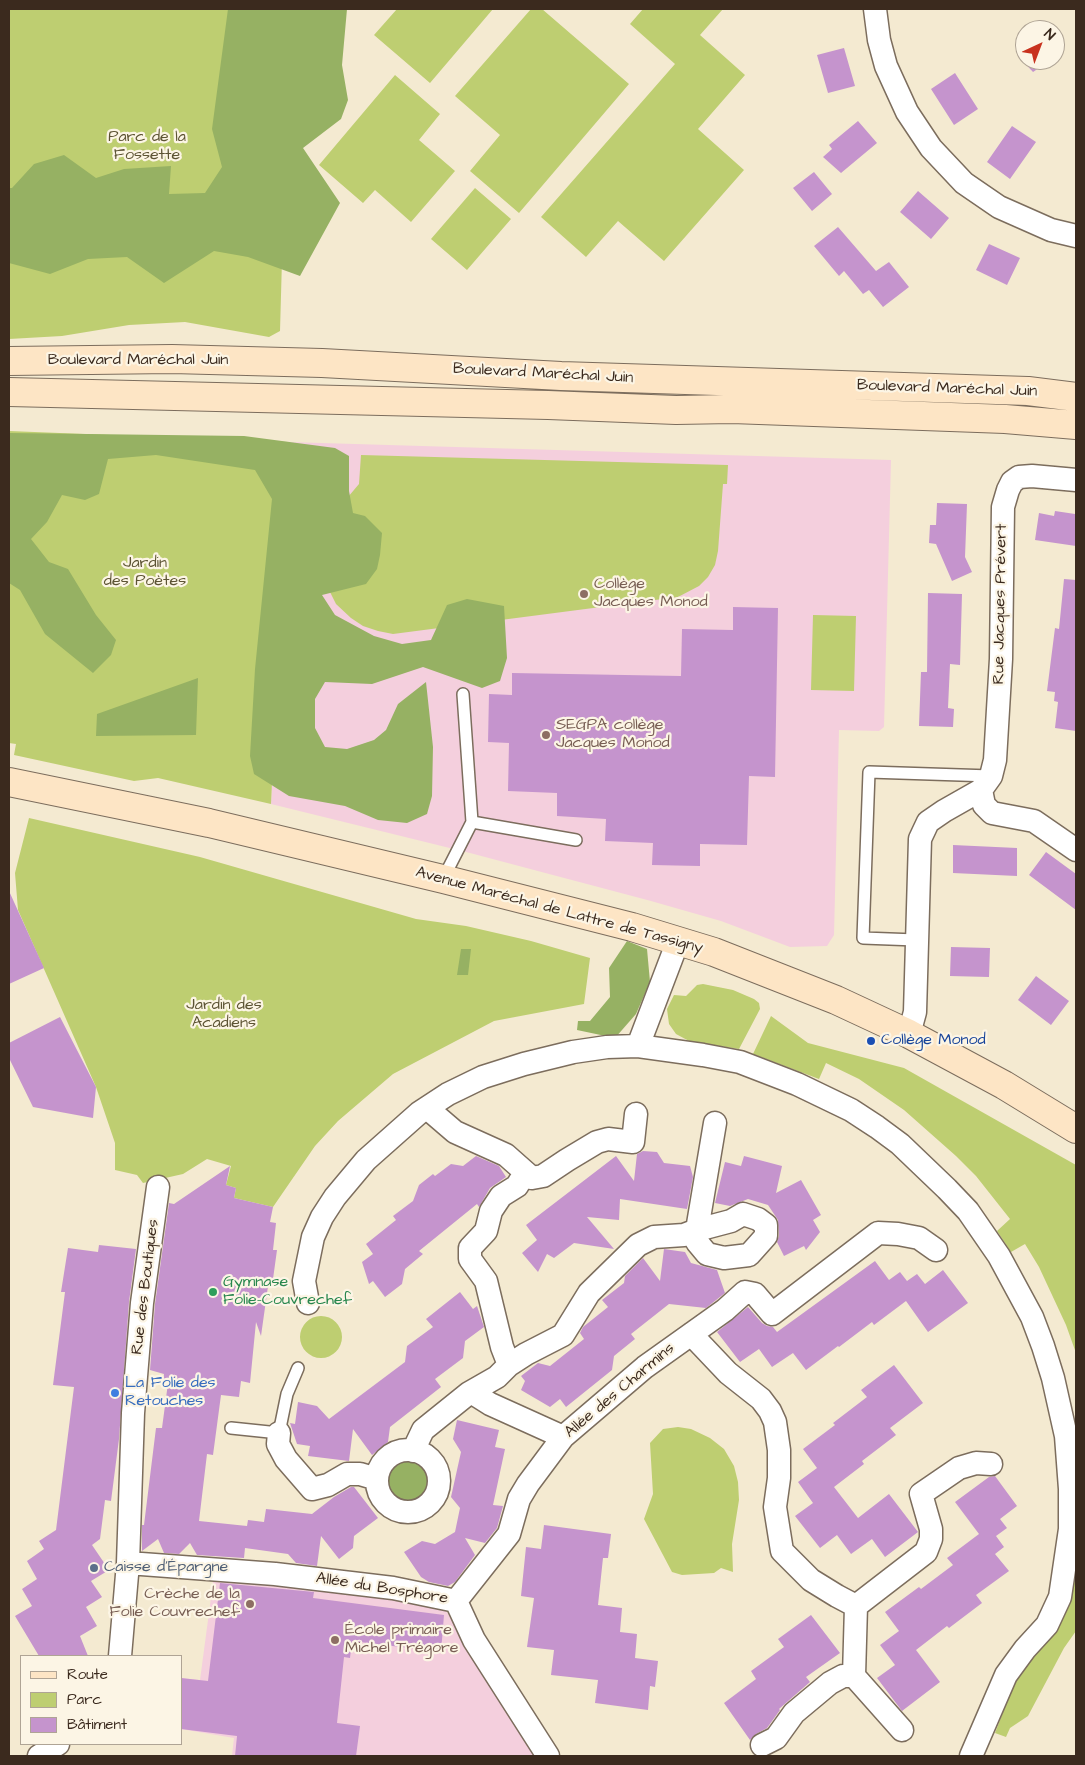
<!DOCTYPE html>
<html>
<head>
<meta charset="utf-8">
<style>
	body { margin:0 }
	#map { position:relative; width:1085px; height:1765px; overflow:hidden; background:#f4ead1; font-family:"Architects Daughter",sans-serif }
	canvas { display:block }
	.frame { position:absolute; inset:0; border:10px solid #3b2a1e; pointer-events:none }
	.legend { position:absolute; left:20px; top:1655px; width:162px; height:90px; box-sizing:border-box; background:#fcf5e5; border:1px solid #afa495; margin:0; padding:6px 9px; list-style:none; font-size:15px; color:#3b2a1e }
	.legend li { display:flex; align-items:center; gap:10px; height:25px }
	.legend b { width:25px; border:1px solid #afa495 }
	.north { position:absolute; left:1015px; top:20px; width:50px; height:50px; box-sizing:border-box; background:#fcf5e5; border:1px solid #afa495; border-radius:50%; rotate:43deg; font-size:14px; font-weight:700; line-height:20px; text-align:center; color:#3b2a1e }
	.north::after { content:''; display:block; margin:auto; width:18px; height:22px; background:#c8321e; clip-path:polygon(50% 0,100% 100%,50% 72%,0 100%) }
</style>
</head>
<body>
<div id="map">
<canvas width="1085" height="1765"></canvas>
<div class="frame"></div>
<ul class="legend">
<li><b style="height:6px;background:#fde5c5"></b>Route</li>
<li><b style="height:14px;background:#bece71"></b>Parc</li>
<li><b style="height:14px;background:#c594cd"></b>Bâtiment</li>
</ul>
<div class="north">N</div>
</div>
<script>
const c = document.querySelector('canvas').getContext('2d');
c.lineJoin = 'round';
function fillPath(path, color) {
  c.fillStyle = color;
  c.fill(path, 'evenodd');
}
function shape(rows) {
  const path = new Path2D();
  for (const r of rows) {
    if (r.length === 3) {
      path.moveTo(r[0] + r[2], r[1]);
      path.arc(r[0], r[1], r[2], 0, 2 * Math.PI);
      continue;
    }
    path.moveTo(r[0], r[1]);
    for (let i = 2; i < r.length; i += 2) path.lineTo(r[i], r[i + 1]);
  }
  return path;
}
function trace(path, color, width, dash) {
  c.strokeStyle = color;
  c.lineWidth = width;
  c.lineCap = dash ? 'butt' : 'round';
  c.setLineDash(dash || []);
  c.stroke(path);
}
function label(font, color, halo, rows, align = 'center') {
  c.font = font + ' "Architects Daughter",sans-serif';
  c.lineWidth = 4.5;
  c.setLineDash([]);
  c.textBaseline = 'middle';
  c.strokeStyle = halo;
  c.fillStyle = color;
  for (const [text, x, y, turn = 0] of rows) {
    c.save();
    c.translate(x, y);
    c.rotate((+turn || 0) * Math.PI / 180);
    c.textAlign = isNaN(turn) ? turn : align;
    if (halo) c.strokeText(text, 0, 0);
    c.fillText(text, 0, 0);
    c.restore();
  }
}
fillPath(shape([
	[288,442,891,460,884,727,879,731,839,730,834,935,827,946,790,947,721,921,651,901,470,853,271,804],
	[214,1575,441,1603,541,1756,232,1756,234,1738,181,1729,181,1678,200,1680]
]), '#f4cfdd');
fillPath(shape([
	[9,9,289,9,280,331,269,337,185,322,129,325,62,336,9,339],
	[397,9,493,9,430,83,374,35],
	[531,9,542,9,629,84,519,213,470,171,500,135,455,96],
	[643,9,723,9,700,35,745,75,698,129,744,170,664,261,618,221,586,257,541,217,675,64,630,24],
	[395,75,440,114,419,140,455,171,411,222,375,190,363,203,319,165],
	[475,188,511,219,467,270,431,239],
	[9,431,288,442,271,804,158,778,134,781,14,755,16,744,9,743],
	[361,455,728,465,727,484,723,484,718,551,715,565,708,577,699,586,678,597,393,634,378,631,363,626,351,618,336,604,323,578,348,497,359,484],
	[813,615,856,616,854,691,811,690],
	[29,818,200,857,416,919,466,926,531,941,590,958,584,1004,494,1021,393,1074,338,1121,315,1146,273,1207,234,1198,236,1188,226,1185,231,1166,207,1159,183,1174,143,1183,137,1175,115,1170,115,1143,96,1087,18,910,15,873],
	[703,984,733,990,754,999,759,1003,760,1009,739,1049,689,1041,676,1034,669,1024,667,1009,674,995,686,996,697,985],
	[771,1016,808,1043,904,1068,1076,1165,1076,1353,1066,1325,1039,1267,1025,1244,1011,1252,997,1231,1010,1219,976,1176,956,1156,904,1110,859,1079,826,1063,819,1079,753,1054],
	[321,1337,21],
	[678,1427,691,1429,710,1438,724,1449,734,1466,738,1482,739,1500,732,1544,733,1572,721,1568,714,1573,682,1575,672,1572,644,1519,653,1494,650,1443,663,1429],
	[1076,1575,1076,1631,1064,1648,1028,1716,1010,1728,1006,1737,995,1733,1017,1676,1050,1635]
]), '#bece71');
fillPath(shape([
	[228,9,347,9,342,65,348,100,341,119,303,148,340,203,300,276,248,257,214,251,164,283,127,257,88,259,50,274,9,263,9,188,12,188,34,164,64,155,96,178,124,169,171,166,169,194,205,193,222,167,212,129],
	[9,433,244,436,335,448,349,456,349,491,353,513,365,516,382,533,380,555,377,569,366,584,322,595,335,615,374,636,402,644,431,640,447,605,467,599,504,606,507,658,500,681,482,688,423,667,372,684,325,682,315,699,315,728,325,747,347,749,374,740,386,730,398,704,426,682,433,747,432,796,427,814,407,823,378,820,345,806,289,796,254,774,250,756,255,669,272,499,255,470,156,455,108,459,99,494,85,500,62,495,47,522,31,539,49,562,68,569,96,615,116,640,111,655,93,673,45,634,20,590,9,583],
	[198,678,196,735,96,736,97,714],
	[627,941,647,949,650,982,636,1014,615,1038,577,1030,578,1021,590,1021,610,997,609,968],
	[461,949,471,949,468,975,457,975],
	[408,1481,25]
]), '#96b163');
fillPath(shape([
	[844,48,855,86,828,93,817,55],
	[1025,51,1025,60,1051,60,1033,72,1019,57],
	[955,73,978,109,954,125,931,89],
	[858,121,877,143,841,173,823,157,832,149,829,145],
	[1012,126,1036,142,1010,179,987,162],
	[814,172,832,194,812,211,793,188],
	[918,191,949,218,931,239,900,212],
	[838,227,876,271,889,262,909,287,883,307,869,290,863,294,844,271,839,276,814,246],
	[989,244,1020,258,1007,285,976,270],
	[937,503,967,504,965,557,972,572,952,581,936,544,929,543,930,525,936,525],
	[1055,511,1075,514,1076,546,1035,540,1039,513,1054,516],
	[1064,579,1076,580,1076,731,1055,728,1058,702,1054,701,1055,692,1047,691,1055,628,1059,629],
	[928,593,962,594,960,665,950,664,948,708,954,709,953,727,919,726,921,672,927,672],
	[733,607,778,608,775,777,749,776,747,845,700,844,700,866,652,865,653,843,605,841,606,819,557,816,557,793,508,791,509,743,488,742,489,694,512,695,512,673,681,676,682,629,733,630],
	[953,845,1017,848,1017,876,953,873],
	[1046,852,1076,874,1076,910,1029,875],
	[9,891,44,968,9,984],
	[951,947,990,948,989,977,950,976],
	[1036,976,1069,1001,1051,1025,1018,1000],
	[60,1017,96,1087,93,1118,33,1107,9,1058,9,1043],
	[643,1151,657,1152,664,1163,690,1166,693,1177,687,1209,620,1199,619,1220,587,1217,614,1249,574,1243,554,1258,547,1254,538,1272,522,1253,537,1240,526,1225,616,1156,634,1181,637,1154],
	[476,1156,499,1166,506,1177,490,1188,479,1207,477,1204,419,1251,423,1254,405,1269,402,1284,385,1297,373,1281,369,1284,362,1262,373,1254,366,1244,396,1220,393,1216,413,1201,419,1185,433,1174,435,1176,451,1164,463,1166],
	[744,1156,782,1166,776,1193,801,1180,821,1215,813,1220,820,1232,806,1250,804,1246,784,1256,777,1242,779,1236,778,1220,768,1205,748,1199,730,1206,715,1203,725,1162,741,1166],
	[230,1166,226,1185,236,1188,234,1198,273,1207,270,1222,276,1223,273,1250,277,1250,273,1279,269,1279,261,1336,256,1322,250,1383,241,1381,239,1397,221,1395,213,1455,207,1454,199,1521,247,1526,248,1520,264,1522,266,1509,312,1514,334,1497,351,1487,354,1487,378,1518,354,1536,353,1548,339,1559,321,1536,317,1566,296,1563,288,1554,245,1548,244,1558,197,1555,190,1543,179,1554,164,1553,158,1539,142,1551,142,1525,144,1525,156,1428,162,1428,168,1383,163,1383,164,1374,150,1370,155,1304,169,1203,174,1204],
	[99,1245,136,1249,129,1302,119,1439,111,1501,105,1500,100,1539,92,1545,109,1570,91,1581,102,1597,86,1607,97,1626,80,1636,88,1656,39,1656,15,1616,32,1606,22,1589,37,1579,27,1561,44,1549,39,1541,56,1530,74,1387,53,1385,65,1292,61,1292,68,1248,98,1252],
	[664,1249,685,1252,691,1263,717,1270,725,1293,706,1308,669,1304,631,1334,635,1339,614,1356,612,1370,566,1407,560,1399,550,1407,521,1390,525,1381,521,1376,538,1363,550,1366,584,1339,580,1333,583,1327,608,1307,602,1300,624,1283,625,1276,643,1258,660,1281],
	[875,1261,889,1280,900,1272,907,1281,917,1274,925,1284,943,1270,968,1303,928,1332,906,1301,874,1325,872,1322,839,1347,838,1346,806,1370,793,1353,772,1367,759,1349,740,1362,717,1332,748,1307,762,1323,767,1326,773,1327,777,1332],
	[460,1292,473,1309,477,1306,484,1327,465,1341,463,1358,435,1379,441,1387,390,1427,388,1442,372,1455,353,1429,349,1461,308,1456,310,1446,297,1444,290,1423,295,1424,298,1402,317,1406,329,1419,405,1362,407,1346,433,1327,426,1319],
	[894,1365,923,1403,890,1428,896,1435,862,1461,864,1464,834,1487,858,1518,889,1494,918,1532,885,1557,872,1539,851,1554,837,1535,820,1548,795,1516,813,1503,798,1482,817,1468,803,1449,835,1425,833,1423,867,1397,861,1390],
	[457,1420,499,1430,495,1447,505,1449,493,1505,503,1506,497,1528,485,1543,465,1538,475,1555,455,1582,448,1586,429,1582,421,1577,404,1552,422,1541,435,1544,455,1532,460,1508,451,1497,461,1452,453,1439],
	[995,1476,1017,1506,1000,1519,1007,1528,996,1536,1004,1547,995,1554,1009,1571,976,1595,982,1603,949,1628,947,1626,916,1650,940,1682,902,1711,877,1678,895,1665,880,1645,899,1631,885,1612,919,1587,921,1589,953,1565,947,1558,979,1534,955,1502,989,1477],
	[544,1525,611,1534,608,1558,603,1558,598,1605,622,1608,620,1632,637,1634,635,1658,658,1661,655,1687,650,1686,648,1710,595,1703,598,1680,551,1675,554,1650,527,1647,534,1598,521,1596,526,1547,541,1549],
	[220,1583,314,1592,313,1598,444,1615,441,1652,352,1641,350,1658,344,1657,337,1723,360,1726,356,1756,235,1756,237,1736,181,1729,181,1678,208,1681],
	[811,1615,840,1653,806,1677,810,1682,779,1709,780,1710,767,1728,756,1734,750,1740,724,1703,756,1679,751,1671,784,1647,778,1639]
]), '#c594cd');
const lane = shape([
	[472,822,576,840],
	[443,879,472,822,463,694],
	[916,940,863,938,869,772,991,776],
	[231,1428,279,1433,287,1394,298,1368]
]);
const street = shape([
	[875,9,879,40,886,66,907,112,931,148,964,183,999,207,1051,230,1076,236],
	[1076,480,1032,476,1019,477,1012,482,1008,490,1003,507,1001,659,995,760,991,776,981,790,984,805,992,813,1034,821,1076,850],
	[909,1034,915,1012,920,839,928,822,944,811,981,790],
	[638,1046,678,941],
	[427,1108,455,1132,506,1155,532,1178],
	[743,1214,758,1219,766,1225,766,1236,749,1255,724,1258,707,1254,697,1242,697,1230,731,1221,743,1214],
	[308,1303,304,1281,313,1237,322,1217,335,1197,366,1160,419,1113,448,1094,483,1077,524,1064,573,1052,607,1047,638,1046,703,1055,740,1062,797,1084,851,1110,877,1127,900,1144,947,1189,968,1211,999,1256,1032,1317,1043,1346,1053,1378,1066,1436,1070,1489,1070,1529,1060,1597,1047,1625,1025,1649,1006,1675,971,1756],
	[691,1334,728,1373,761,1399,770,1411,775,1422,779,1450,779,1478,775,1507,782,1551,811,1580,837,1596,856,1606,854,1676],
	[509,1365,502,1347,486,1281,470,1259,470,1248,486,1231,491,1211,501,1196,517,1186,520,1181,525,1177,532,1178,543,1176,567,1160,597,1142,608,1139,633,1142,636,1114],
	[471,1392,490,1404,563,1437],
	[279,1433,278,1444,286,1459,312,1489,328,1485,347,1474,360,1474,377,1479],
	[408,1481,31],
	[413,1451,423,1430,469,1393,497,1377,509,1365,526,1354,563,1335,589,1293,638,1245,654,1237,684,1235,697,1230,715,1123],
	[128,1563,275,1574,393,1588,456,1601],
	[456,1601,509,1534,519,1499,528,1484,563,1437,645,1367,725,1310,745,1292,755,1294,772,1314,878,1233,898,1234,919,1238,936,1250],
	[456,1601,474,1640,548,1756],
	[856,1606,926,1552,931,1539,931,1529,921,1494,959,1468,976,1463,991,1464],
	[120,1656,128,1563,133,1413,142,1303,158,1187],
	[762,1745,776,1738,794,1713,830,1683,843,1676,854,1676,902,1730],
	[39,1756,58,1744]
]);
const secondary = shape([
	[9,361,172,359,322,363,561,376,1028,391,1076,397],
	[9,392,548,405,676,410,732,409,1005,419,1076,425],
	[9,782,209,823,443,879,632,927,714,952,836,1000,909,1034,1004,1085,1076,1129]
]);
trace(lane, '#7c6d5d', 14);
trace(street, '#7c6d5d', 25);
trace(secondary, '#7c6d5d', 30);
trace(lane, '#fff', 11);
trace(street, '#fff', 22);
trace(secondary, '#fde5c5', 28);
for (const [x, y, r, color] of [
	[584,594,5,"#8d6e63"],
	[546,735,5,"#8d6e63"],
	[871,1041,5,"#1a4fb4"],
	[213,1292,5,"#2e9e5b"],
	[115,1393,5,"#3f7fe0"],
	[94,1568,5,"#5c6f8a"],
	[250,1604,5,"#8d6e63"],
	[335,1640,5,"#8d6e63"]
]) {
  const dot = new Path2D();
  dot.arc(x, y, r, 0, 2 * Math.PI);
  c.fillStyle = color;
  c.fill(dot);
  trace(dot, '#fcf5e5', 2);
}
label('16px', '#5c5333', '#fcf5e5', [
	["Parc de la",147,138],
	["Fossette",147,156],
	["Jardin",145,564],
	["des Poètes",145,582],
	["Jardin des",224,1006],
	["Acadiens",224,1024]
]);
label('16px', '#3b2a1e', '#fcf5e5', [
	["Boulevard Maréchal Juin",138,361],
	["Boulevard Maréchal Juin",543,374,3],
	["Boulevard Maréchal Juin",947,389,2],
	["Rue Jacques Prévert",1001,604,-89],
	["Avenue Maréchal de Lattre de Tassigny",559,911,15],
	["Rue des Boutiques",146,1287,-83],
	["Allée des Charmins",620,1391,-40],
	["Allée du Bosphore",382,1589,9]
]);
label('16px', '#785e54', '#fcf5e5', [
	["Collège",594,585],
	["Jacques Monod",594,603],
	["SEGPA collège",556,726],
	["Jacques Monod",556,744],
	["Crèche de la",240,1595,"right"],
	["Folie Couvrechef",240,1613,"right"],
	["École primaire",345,1631],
	["Michel Trégore",345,1649]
], 'left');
label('16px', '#164399', '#fcf5e5', [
	["Collège Monod",881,1041]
], 'left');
label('16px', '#27864d', '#fcf5e5', [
	["Gymnase",223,1283],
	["Folie-Couvrechef",223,1301]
], 'left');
label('16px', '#366cbe', '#fcf5e5', [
	["La Folie des",125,1384],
	["Retouches",125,1402]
], 'left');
label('16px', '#4e5e75', '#fcf5e5', [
	["Caisse d'Épargne",104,1568]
], 'left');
</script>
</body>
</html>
